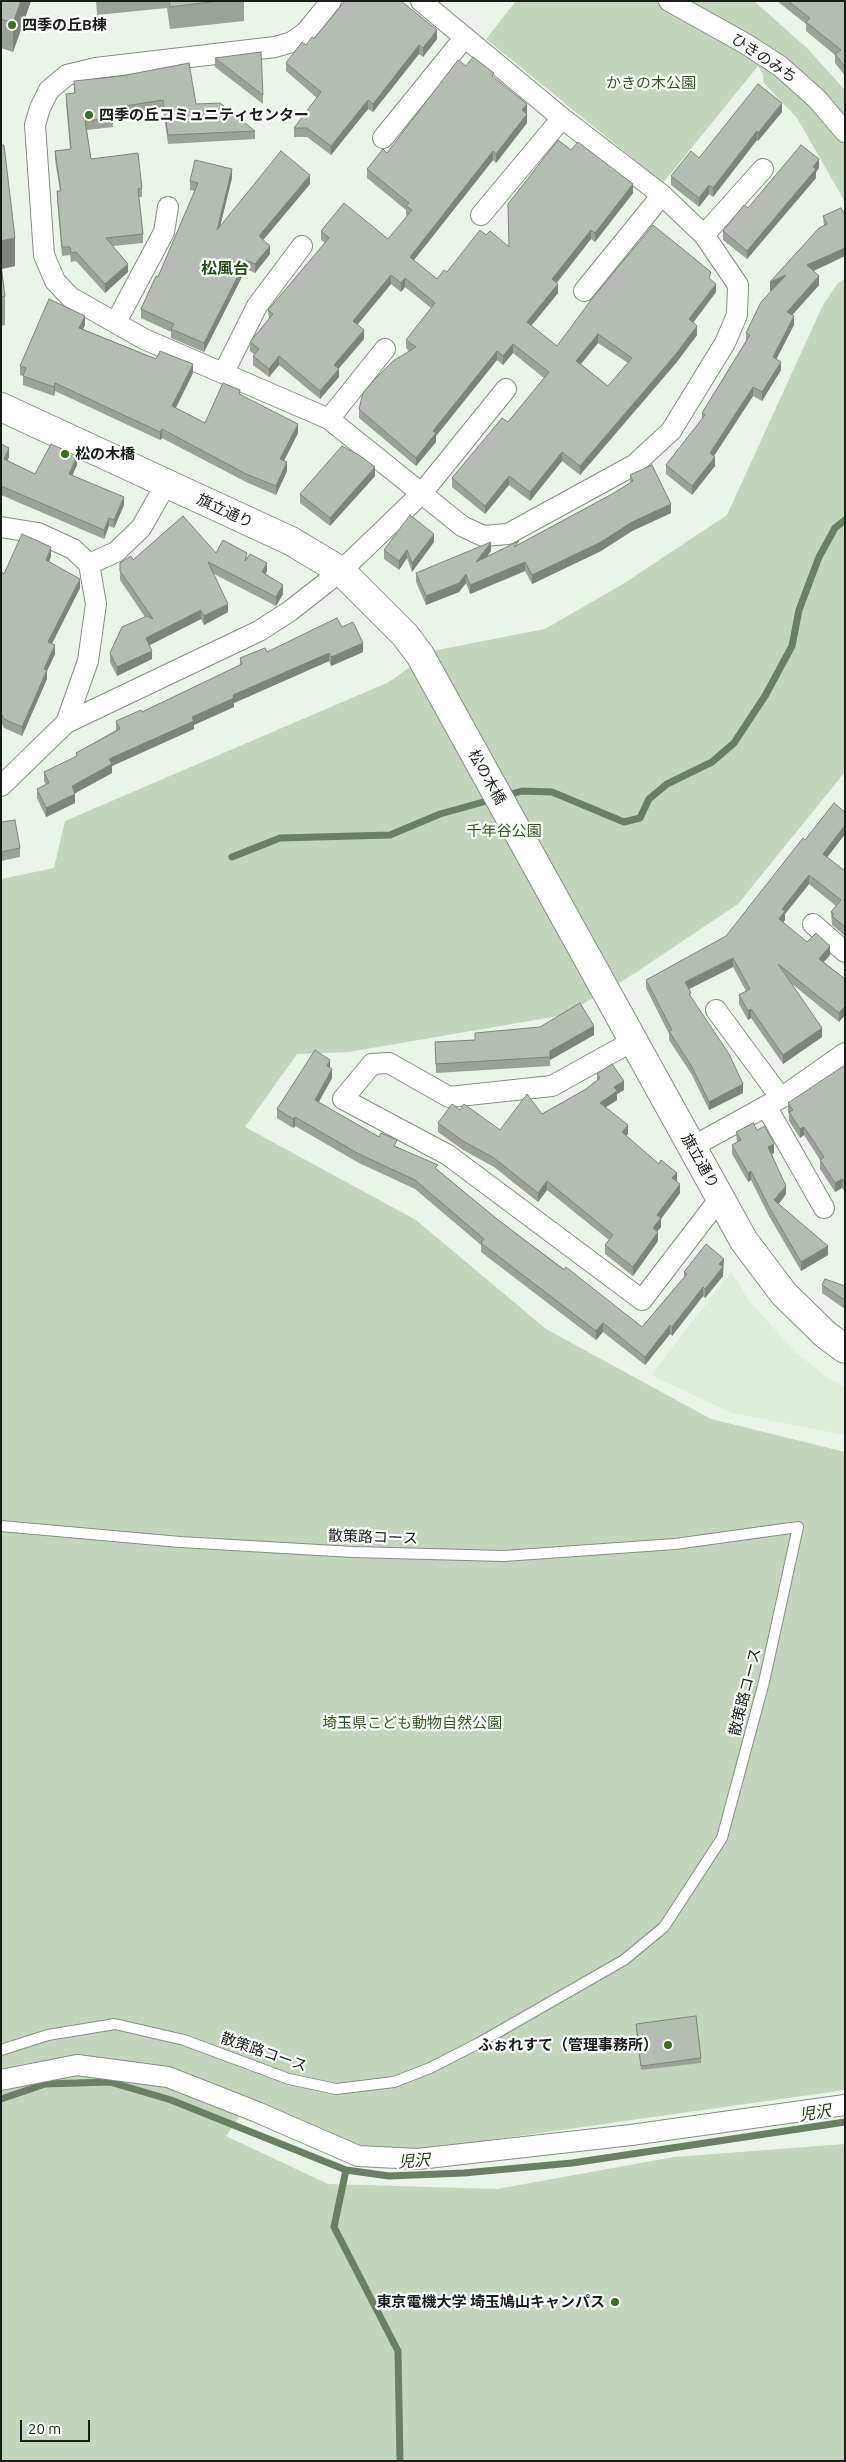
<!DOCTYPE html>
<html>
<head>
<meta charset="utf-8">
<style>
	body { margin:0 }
	#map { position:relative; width:846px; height:2462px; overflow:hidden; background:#ebf4e8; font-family:Ubuntu,sans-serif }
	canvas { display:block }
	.frame { position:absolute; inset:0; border:2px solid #191d18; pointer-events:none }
	.scale { position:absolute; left:20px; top:2420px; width:70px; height:22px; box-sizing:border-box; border:2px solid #191d18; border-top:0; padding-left:6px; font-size:15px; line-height:18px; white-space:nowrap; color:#191d18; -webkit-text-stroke:4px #fdfffd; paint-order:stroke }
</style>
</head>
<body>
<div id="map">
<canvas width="846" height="2462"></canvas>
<div class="frame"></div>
<div class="scale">20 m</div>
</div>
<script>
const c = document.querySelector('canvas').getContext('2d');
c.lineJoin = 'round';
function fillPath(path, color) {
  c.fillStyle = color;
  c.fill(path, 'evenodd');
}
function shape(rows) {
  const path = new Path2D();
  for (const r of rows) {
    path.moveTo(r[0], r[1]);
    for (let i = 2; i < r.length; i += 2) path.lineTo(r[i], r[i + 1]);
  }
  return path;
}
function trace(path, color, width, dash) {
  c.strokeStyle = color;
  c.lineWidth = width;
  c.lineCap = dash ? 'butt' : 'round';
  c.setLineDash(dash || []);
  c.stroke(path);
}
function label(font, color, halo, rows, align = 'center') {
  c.font = font + ' Ubuntu,"Noto Sans JP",sans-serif';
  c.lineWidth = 4.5;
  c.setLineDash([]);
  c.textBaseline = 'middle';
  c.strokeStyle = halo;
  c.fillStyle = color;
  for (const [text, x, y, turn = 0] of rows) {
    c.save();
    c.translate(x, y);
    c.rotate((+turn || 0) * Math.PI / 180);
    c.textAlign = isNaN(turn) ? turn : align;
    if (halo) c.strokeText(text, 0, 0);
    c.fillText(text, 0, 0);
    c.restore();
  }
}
fillPath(shape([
	[731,1272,750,1302,796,1353,831,1380,845,1387,845,1435,732,1413,651,1375]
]), '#dfedda');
fillPath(shape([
	[516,1,754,1,808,49,845,90,845,202,797,118,763,82,763,74,758,66,663,183,486,39],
	[845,279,845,772,738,904,632,975,564,1015,349,1052,297,1054,245,1127,416,1220,546,1329,711,1419,845,1452,845,2090,398,2153,360,2149,251,2100,226,2136,328,2184,497,2189,674,2157,845,2144,845,2461,1,2461,1,879,54,868,65,821,389,682,432,651,545,629,623,584,727,515,823,305,838,283]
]), '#c3d5bd');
trace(shape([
	[504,796,522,791,552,792,624,822,640,818,649,799,667,784,712,762,734,743,765,696,792,646,799,610,819,557,835,528,845,520],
	[232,857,280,838,390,835,440,814,494,799],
	[1,2099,45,2084,110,2082,171,2100,346,2170,389,2176,464,2173,572,2163,845,2122],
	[346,2170,334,2227,398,2351,400,2461]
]), '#6a8062', 7);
const lane = shape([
	[1,1526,180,1542,353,1552,504,1556,675,1544,798,1527,764,1682,722,1838,664,1927,624,1960,479,2043,430,2068,394,2082,336,2089,289,2079,184,2040,115,2024,48,2035,1,2050]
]);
const street = shape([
	[331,1,306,32,292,42,275,47,96,68,67,75,49,90,40,108,35,125,44,255,55,281,70,297,144,339,329,419,462,526,483,536,508,534,634,465,671,431,725,343,737,315,738,285,704,235,662,195,562,118,421,1],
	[669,1,746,44,780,66,817,99,845,132],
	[383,138,465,37],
	[481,215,562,118],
	[704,235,763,169],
	[584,291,662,195],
	[116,322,164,232,168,207],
	[224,372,257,306,302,246],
	[329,419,385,349],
	[1,527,38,533,73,549,89,564,96,604,88,661,66,723],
	[89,564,116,552,141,528,166,484],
	[1,786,66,723,259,631,290,611,341,571,422,493,506,389],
	[813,924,845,952],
	[716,1010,781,1098],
	[633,1041,552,1086,449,1097,389,1063,372,1064,343,1099,448,1155,642,1300,720,1198],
	[766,1106,824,1208],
	[692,1147,781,1098,845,1053],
	[1,2080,77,2065,168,2077,257,2112,358,2156,418,2159,631,2135,845,2105]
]);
const secondary = shape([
	[1,407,291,541,341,571,405,635,420,655,744,1241,784,1294,826,1335,845,1349]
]);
trace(lane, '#868e83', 12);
trace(street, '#868e83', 22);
trace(secondary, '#868e83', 30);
trace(lane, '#fff', 10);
trace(street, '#fff', 20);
trace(secondary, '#fff', 28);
fillPath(shape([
	[1,1,31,1,13,52,1,48],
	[96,1,244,1,244,21,170,29,167,8,97,15],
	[777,1,845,1,845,76,835,63,835,55,806,31,806,24],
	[314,39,437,39,423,57,419,54,373,112,368,109,331,155,307,137,294,137,294,128,317,98,286,71,286,63,306,45],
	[215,58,263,95,263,104,215,67],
	[466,66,494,78,527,113,526,114,527,123,496,163,493,160,414,260,437,279,447,272,486,235,509,247,571,150,633,193,595,242,591,239,557,283,558,293,531,326,557,346,711,280,716,292,693,323,697,335,676,363,580,475,562,461,530,501,509,485,485,514,452,487,452,478,508,422,544,378,513,353,503,365,497,360,436,436,436,442,416,466,359,418,359,409,409,351,406,348,406,340,431,308,405,287,401,292,391,284,357,325,364,339,339,368,339,377,320,399,279,365,269,377,253,365,253,356,255,355,250,351,250,342,269,320,268,310,325,243,321,240,321,231,388,239,407,216,406,215,406,210,367,178,367,169,387,153],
	[598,343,628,363,608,386,581,364],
	[74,81,196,104,255,131,255,139,168,144,163,108,113,116,113,127,87,130,91,159,142,188,142,197,139,197,143,234,143,243,113,246,128,272,105,293,76,261,71,262,70,255,62,256,57,200,57,191,60,191,55,160,55,151,70,149,66,103,66,94,74,93],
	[782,112,758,141,757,140,713,197,709,194,699,207,671,185,671,176,699,158],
	[1,145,15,266,2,269,5,296,5,325,1,326],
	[819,168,816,172,816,178,747,259,723,240,723,231,748,208],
	[232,178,220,226,310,184,263,240,270,254,255,273,246,269,204,352,171,338,171,332,141,318,141,309,158,277,195,191,190,190,190,181],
	[845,215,845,256,813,271,819,285,792,315,794,325,776,359,781,370,762,401,753,396,714,456,715,466,692,495,666,474,666,465,702,419,702,413,746,341,746,333,772,290,770,291,824,226,823,216],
	[85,325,83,329,156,359,193,373,176,408,205,423,240,394,298,433,284,461,287,471,276,495,246,482,162,438,160,440,55,391,54,396,23,385,23,376,20,375,20,366],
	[1,444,9,457,7,461,35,474,77,465,72,475,124,505,114,528,109,526,104,539,1,495],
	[630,475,671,513,632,531,601,551,532,584,525,571,470,594,466,583,459,592,426,605,416,582,416,573,491,551,487,556,519,544,614,493,630,483],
	[375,476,330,526,300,503,300,494],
	[434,542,412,572,407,558,399,570,384,559,384,550],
	[216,553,247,558,267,571,265,574,283,594,276,606,214,574,228,612,204,625,201,619,150,645,152,659,117,676,110,662,110,653,145,617,120,580,120,563,133,560],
	[51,556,49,562,80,588,52,644,55,654,47,671,47,679,22,736,4,728,1,722,1,572,4,574],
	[342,627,363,652,331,666,329,661,234,703,234,707,194,725,194,729,112,766,112,773,75,793,75,803,46,817,37,798,37,789,46,785,44,781,44,772,76,757,76,753,116,730,116,721,142,712,240,665,240,658,267,652],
	[1,822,20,848,20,857,1,861],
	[845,834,827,857,845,871,845,936,832,925,831,912,836,906,809,884,785,914,785,920,783,923,807,942,830,955,824,962,845,979,845,1015,839,1022,792,984,822,1037,783,1064,751,1018,748,1020,739,1004,739,995,746,991,733,967,689,989,691,998,743,1093,709,1110,692,1075,669,1040,669,1034,646,988,646,980,726,936,805,840],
	[475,1033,594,1035,550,1060,550,1066,436,1073,435,1042,475,1040],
	[845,1065,845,1192,842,1188,835,1192,820,1169,820,1160,804,1135,800,1138,789,1121,789,1114,788,1112,788,1103],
	[330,1069,332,1078,318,1102,438,1170,497,1219,642,1327,684,1277,684,1272,724,1268,723,1269,723,1276,705,1298,703,1296,672,1336,670,1334,645,1365,603,1332,596,1340,481,1252,481,1245,415,1189,359,1163,295,1126,293,1128,277,1118,277,1109],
	[597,1074,624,1090,617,1094,617,1100,606,1107,628,1134,626,1136,677,1181,680,1193,661,1219,661,1227,657,1231,658,1241,633,1276,605,1254,605,1245,609,1240,547,1190,538,1202,494,1167,463,1150,438,1132,438,1123,460,1110,500,1130,542,1114,586,1089,597,1080],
	[757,1130,774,1153,772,1154,786,1194,779,1204,828,1255,801,1271,769,1216,751,1180,748,1182,732,1154,732,1145,737,1142,736,1132],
	[822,1285,845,1286,845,1309,822,1293],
	[636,2024,701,2058,701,2063,641,2070]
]), '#9ba399');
fillPath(shape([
	[21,1,31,1,13,52,13,23],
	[437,30,437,39,423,57,423,48],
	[419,45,419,54,373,112,373,104],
	[368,100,368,109,331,155,331,146],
	[782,103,782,112,758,141,758,133],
	[527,104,527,113,522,119,522,110],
	[527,114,527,123,496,163,496,154],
	[757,131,757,140,713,197,713,188],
	[493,151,493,160,410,265,410,257],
	[819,159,819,168,816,172,816,178,747,259,747,251],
	[232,169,232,178,217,239,217,230],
	[310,175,310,184,259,245,259,236],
	[633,184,633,193,595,242,595,233],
	[709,185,709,194,699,207,699,198],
	[591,230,591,239,552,288,552,279],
	[15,238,15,266,1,269,1,241],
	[270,246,270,254,255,273,255,264],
	[845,248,845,256,807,274,807,265],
	[246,260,246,269,204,352,204,343],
	[128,264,128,272,105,293,105,284],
	[391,275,391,284,353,330,353,321],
	[786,275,786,284,770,291,770,282],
	[819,276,819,285,787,321,787,312],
	[405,278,405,287,401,292,401,283],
	[558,284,558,293,527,331,527,322],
	[716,284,716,292,689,328,689,319],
	[85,316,85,325,79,337,79,328],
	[794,316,794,325,773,366,773,357],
	[697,326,697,335,676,363,580,475,580,466],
	[364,330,364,339,334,374,334,365],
	[598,334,598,343,576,370,576,361],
	[513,344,513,353,503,365,503,356],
	[497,351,497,360,436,436,436,442,416,466,416,458,433,431],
	[279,356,279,365,269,377,269,369],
	[781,362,781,370,762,401,762,392],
	[193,364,193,373,172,415,172,406],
	[339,369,339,377,320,399,320,391],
	[55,383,55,391,54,396,54,387],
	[753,387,753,396,710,462,710,453],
	[298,424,298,433,280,468,280,459],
	[162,429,162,438,160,440,160,432],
	[9,448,9,457,4,468,4,459],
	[562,452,562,461,530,501,530,492],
	[77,456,77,465,69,483,69,474],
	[715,457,715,466,692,495,692,486],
	[287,462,287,471,276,495,276,486],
	[375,467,375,476,330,526,330,518],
	[509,476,509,485,485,514,485,506],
	[124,497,124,505,114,528,114,520],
	[671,504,671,513,632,531,601,551,532,584,532,575,632,522],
	[109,518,109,526,104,539,104,530],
	[434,534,434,542,412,572,412,563],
	[491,542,491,551,476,571,476,562],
	[51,547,51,556,46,569,46,560],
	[407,550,407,558,399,570,399,561],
	[525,562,525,571,470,594,470,585],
	[267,563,267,571,262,580,262,572],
	[466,574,466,583,459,592,426,605,426,596],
	[80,579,80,588,48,651,48,642],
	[283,585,283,594,276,606,276,597],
	[228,604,228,612,204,625,204,616],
	[201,610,201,619,146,647,146,638],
	[363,643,363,652,331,666,331,657],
	[55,645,55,654,47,671,47,679,22,736,22,727,44,669],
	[152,651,152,659,117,676,117,667],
	[329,653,329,661,234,703,234,707,194,725,194,729,112,766,112,773,72,795,72,786,109,759,233,695],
	[75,794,75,803,46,817,46,808],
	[845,825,845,834,823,863,823,854],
	[809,875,809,884,785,914,785,920,779,928,779,919,782,909],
	[830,946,830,955,819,967,819,959],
	[733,958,733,967,685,991,685,982],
	[845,1006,845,1015,839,1022,839,1013],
	[751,1009,751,1018,748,1020,748,1011],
	[594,1026,594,1035,550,1060,550,1051],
	[822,1028,822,1037,783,1064,783,1055],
	[330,1060,330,1069,327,1066],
	[332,1069,332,1078,315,1109,315,1100],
	[624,1081,624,1090,617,1094,617,1100,600,1111,600,1103,614,1087],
	[743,1084,743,1093,709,1110,709,1102],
	[295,1117,295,1126,293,1128,293,1119],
	[628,1125,628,1134,622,1141,622,1132],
	[804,1127,804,1135,800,1138,800,1129],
	[774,1144,774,1153,768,1156,768,1147],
	[751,1171,751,1180,748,1182,748,1173],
	[677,1173,677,1182,672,1178],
	[842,1179,842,1188,835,1192,835,1183],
	[547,1181,547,1190,538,1202,538,1193],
	[680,1184,680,1193,661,1219,661,1227,653,1237,653,1228,657,1215],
	[786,1186,786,1194,774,1209,774,1200],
	[658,1232,658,1241,633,1276,633,1267],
	[828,1246,828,1255,801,1271,801,1262],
	[724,1259,723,1276,705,1298,705,1289,719,1264],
	[703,1287,703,1296,672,1336,672,1327],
	[603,1323,603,1332,596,1340,596,1331],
	[670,1325,670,1334,645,1365,645,1357]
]), '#7e847d');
const building = shape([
	[1,1,21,1,13,23,1,19,1,1],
	[169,1,218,1,170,7,169,1],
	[345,1,401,1,437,30,423,48,419,45,373,104,368,100,331,146,307,128,294,128,321,92,286,63,302,42,306,45,312,37,314,39,345,1],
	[788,1,845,1,845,67,835,54,841,50,806,22,810,18,788,1],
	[261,52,263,95,215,58,261,52],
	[473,57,494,73,492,76,527,104,522,110,527,114,496,154,493,151,410,257,437,279,444,270,447,272,480,230,486,235,490,231,509,247,508,204,558,140,571,150,578,142,633,184,595,233,591,230,552,279,558,284,527,322,557,346,591,300,653,225,711,272,709,278,716,284,689,319,697,326,676,354,580,466,562,452,530,492,509,476,485,506,452,478,502,418,508,422,549,372,513,344,503,356,497,351,433,431,436,433,416,458,359,409,363,393,373,381,393,361,416,347,406,340,435,303,405,278,401,283,391,275,353,321,364,330,334,365,339,369,320,391,279,356,269,369,253,356,259,349,250,342,273,314,268,310,329,238,321,231,344,203,388,239,412,210,406,206,409,203,367,169,383,149,387,153,458,60,466,66,473,57],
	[598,334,632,358,608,386,576,361,598,334],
	[189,63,196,104,220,103,255,131,168,135,163,100,112,108,113,118,85,121,91,159,138,153,142,188,138,189,143,234,106,238,128,264,105,284,76,252,71,253,70,247,62,247,57,191,61,191,55,151,71,149,66,94,75,93,74,81,121,76,189,63],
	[758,84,782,103,758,133,757,131,713,188,709,185,699,198,671,176,691,151,699,158,758,84],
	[1,145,4,145,15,238,1,241,1,145],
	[801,145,819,159,813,167,816,169,747,251,723,231,744,205,748,208,801,145],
	[281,151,310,175,259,236,270,246,255,264,246,260,204,343,171,329,174,324,141,309,156,276,158,277,198,183,190,181,195,160,232,169,217,230,281,151],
	[841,208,845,215,845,248,807,265,819,276,787,312,794,316,773,357,781,362,762,392,753,387,710,453,715,457,692,486,666,465,705,415,702,413,750,335,746,333,761,302,786,275,770,282,819,228,827,224,823,216,841,208],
	[1,266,5,296,1,297,1,266],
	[49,299,85,316,79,328,156,359,160,351,193,364,172,406,205,423,223,383,240,390,239,394,298,424,280,459,287,462,276,486,246,474,162,429,160,432,55,383,54,387,23,376,26,368,20,366,49,299],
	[1,444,9,448,4,459,35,474,51,444,77,456,69,474,124,497,114,520,109,518,104,530,1,486,1,444],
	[342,446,359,455,375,467,330,518,300,494,342,446],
	[652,465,671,504,632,522,601,542,532,575,525,562,470,585,466,574,459,583,426,596,416,573,491,542,476,562,519,541,514,547,614,493,633,481,630,475,652,465],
	[410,515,434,534,412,563,407,550,399,561,384,550,410,515],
	[183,516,216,553,223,540,247,553,245,561,250,554,267,563,262,572,283,585,276,597,208,562,228,604,204,616,201,610,146,638,152,651,117,667,110,653,122,627,147,616,153,619,120,571,120,563,131,556,133,560,183,516],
	[22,534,51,547,46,560,80,579,48,642,55,645,44,669,47,670,22,727,4,719,1,713,1,572,4,574,22,534],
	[337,618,342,627,353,622,363,643,331,657,329,653,233,695,234,698,192,717,194,721,109,759,112,764,72,786,75,794,46,808,37,789,49,783,44,772,77,756,76,753,120,729,116,721,141,710,142,712,242,664,240,658,265,648,267,652,337,618],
	[834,803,845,812,845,825,823,854,845,871,845,927,832,916,834,914,831,912,841,900,809,875,782,909,785,911,779,919,807,942,816,933,830,946,819,959,845,979,845,1006,839,1013,778,964,822,1028,783,1055,751,1009,748,1011,739,995,750,989,733,958,685,982,691,993,689,994,729,1054,743,1084,709,1102,692,1067,669,1031,672,1030,646,980,726,936,803,838,805,840,834,803],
	[15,820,20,848,1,852,1,822,15,820],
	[580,1003,594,1026,550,1051,550,1057,436,1064,435,1042,475,1040,475,1033,540,1027,580,1003],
	[315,1050,330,1060,327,1066,332,1069,315,1100,379,1137,381,1133,397,1140,394,1146,438,1165,435,1168,497,1219,564,1270,566,1267,642,1327,687,1274,684,1272,706,1244,724,1259,719,1264,723,1267,705,1289,703,1287,672,1327,670,1325,645,1357,603,1323,596,1331,481,1243,484,1239,415,1180,359,1154,295,1117,293,1119,277,1109,315,1050],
	[612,1064,624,1081,614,1087,617,1091,600,1103,628,1125,622,1132,659,1164,661,1160,677,1173,672,1178,680,1184,657,1215,661,1218,653,1228,658,1232,633,1267,605,1245,613,1235,547,1181,538,1193,494,1158,463,1141,438,1123,452,1104,460,1110,464,1104,500,1130,527,1094,542,1114,586,1089,600,1078,597,1074,612,1064],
	[845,1065,845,1184,842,1179,835,1183,820,1160,824,1157,804,1127,800,1129,789,1112,793,1110,788,1103,845,1065],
	[753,1123,757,1130,765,1126,774,1144,768,1147,786,1186,774,1200,828,1246,801,1262,769,1207,751,1171,748,1173,732,1145,741,1140,736,1132,753,1123],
	[825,1279,845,1286,845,1300,822,1285,825,1279],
	[696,2016,701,2058,641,2066,636,2024,696,2016]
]);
fillPath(building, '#b4bdb2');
trace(building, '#7e847d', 1);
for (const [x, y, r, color] of [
	[12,25,5,"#337614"],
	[89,115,5,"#337614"],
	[65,454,5,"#337614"],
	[668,2045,5,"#337614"],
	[615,2302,5,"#337614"]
]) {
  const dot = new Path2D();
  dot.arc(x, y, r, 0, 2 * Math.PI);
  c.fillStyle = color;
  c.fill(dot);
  trace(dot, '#fdfffd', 2);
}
label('bold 15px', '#191d18', '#fdfffd', [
	["四季の丘B棟",22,25],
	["四季の丘コミュニティセンター",99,115],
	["松の木橋",75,454],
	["ふぉれすて（管理事務所）",658,2045,"right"],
	["東京電機大学 埼玉鳩山キャンパス",605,2302,"right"]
], 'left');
label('15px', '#191d18', '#fdfffd', [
	["ひきのみち",764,58,34],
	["旗立通り",225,511,25],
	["松の木橋",487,777,61],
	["旗立通り",700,1161,61],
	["散策路コース",373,1537,2],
	["散策路コース",745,1692,-76],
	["散策路コース",264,2052,19]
]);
label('15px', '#2f5720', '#fdfffd', [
	["かきの木公園",651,83],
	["千年谷公園",504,831],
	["埼玉県こども動物自然公園",412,1723]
]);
label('bold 16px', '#224c10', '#fdfffd', [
	["松風台",225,269]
]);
label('italic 16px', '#194107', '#fdfffd', [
	["児沢",815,2113,-9],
	["児沢",414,2161,-4]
]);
</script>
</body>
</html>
